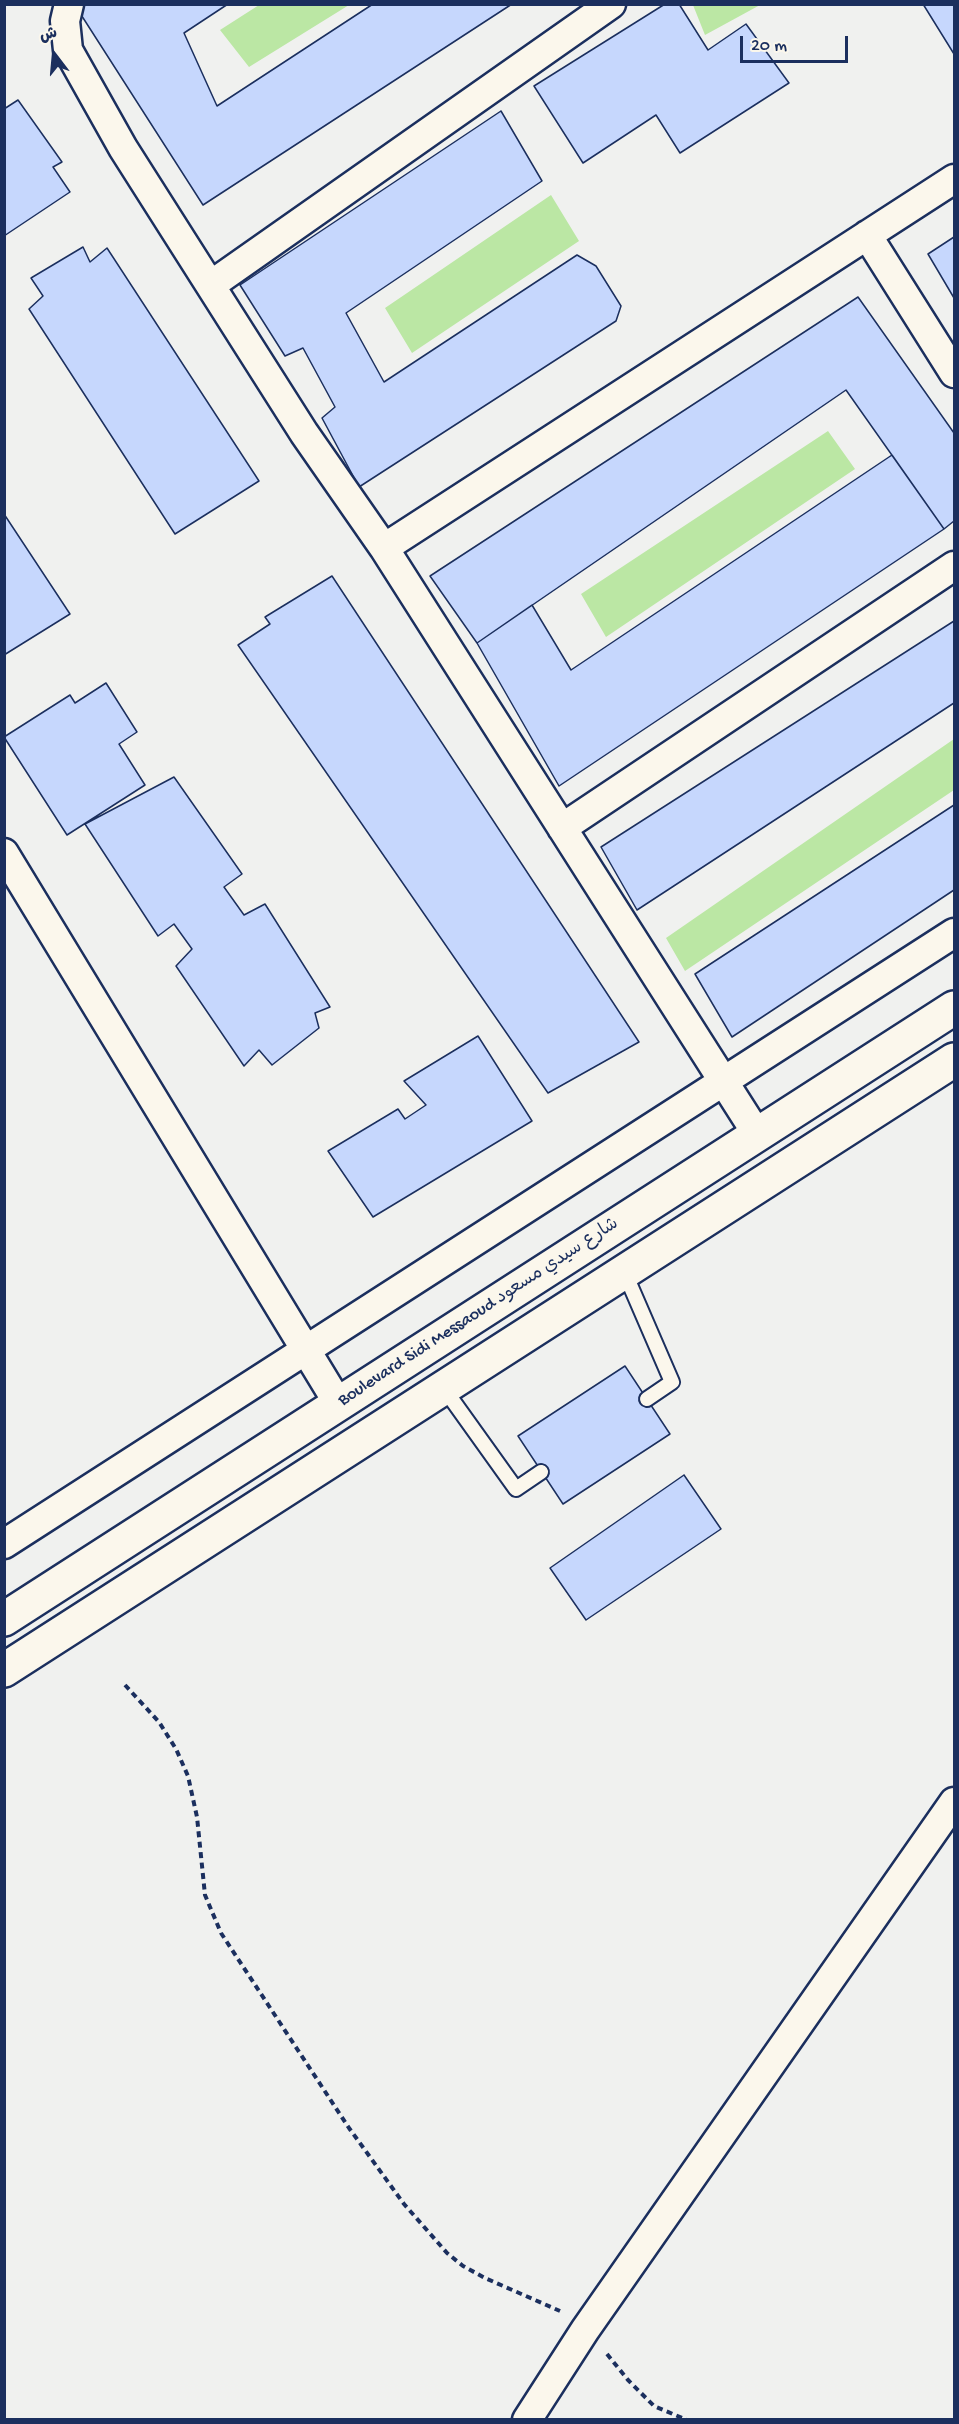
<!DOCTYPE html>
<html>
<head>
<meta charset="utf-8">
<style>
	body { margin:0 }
	#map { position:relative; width:959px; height:2424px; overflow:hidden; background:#f0f1ef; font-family:"Gochi Hand","Playpen Sans Arabic",sans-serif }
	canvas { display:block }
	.frame { position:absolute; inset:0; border:6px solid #1b2f5e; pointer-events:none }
	.north { position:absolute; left:24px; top:24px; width:60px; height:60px; -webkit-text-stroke:4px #fbf7ec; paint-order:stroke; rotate:344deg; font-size:16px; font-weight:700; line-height:24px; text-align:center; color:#1b2f5e }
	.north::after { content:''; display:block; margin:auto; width:21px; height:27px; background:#1b2f5e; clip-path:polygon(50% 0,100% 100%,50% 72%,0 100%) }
	.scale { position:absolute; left:740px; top:36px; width:108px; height:27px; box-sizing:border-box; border:3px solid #1b2f5e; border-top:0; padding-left:8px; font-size:18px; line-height:21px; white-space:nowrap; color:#1b2f5e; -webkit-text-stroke:4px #fbf7ec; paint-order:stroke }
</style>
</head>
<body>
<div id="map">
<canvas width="959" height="2424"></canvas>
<div class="frame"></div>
<div class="north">ش</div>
<div class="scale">20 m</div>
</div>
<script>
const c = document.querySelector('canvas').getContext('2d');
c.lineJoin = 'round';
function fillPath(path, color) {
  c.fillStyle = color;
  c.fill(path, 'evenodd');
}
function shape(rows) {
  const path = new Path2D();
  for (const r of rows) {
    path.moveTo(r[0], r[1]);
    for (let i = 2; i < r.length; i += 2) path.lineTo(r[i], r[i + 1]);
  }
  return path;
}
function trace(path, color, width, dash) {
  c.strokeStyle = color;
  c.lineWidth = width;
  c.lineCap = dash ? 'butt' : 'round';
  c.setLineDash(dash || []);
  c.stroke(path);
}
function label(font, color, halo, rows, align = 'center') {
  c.font = font + ' "Gochi Hand","Playpen Sans Arabic",sans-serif';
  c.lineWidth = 5;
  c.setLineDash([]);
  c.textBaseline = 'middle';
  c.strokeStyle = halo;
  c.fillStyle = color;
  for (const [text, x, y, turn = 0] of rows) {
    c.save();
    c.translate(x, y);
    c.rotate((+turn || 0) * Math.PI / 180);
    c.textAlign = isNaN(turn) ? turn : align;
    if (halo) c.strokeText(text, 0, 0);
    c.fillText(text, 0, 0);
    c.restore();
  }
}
fillPath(shape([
	[259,5,259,4,349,5,249,67,220,30],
	[693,5,760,5,705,35],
	[551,195,579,241,412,353,385,308],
	[828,431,855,469,606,637,581,594],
	[954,739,954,790,685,971,666,938]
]), '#bbe7a4');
const building = shape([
	[86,4,228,4,184,33,217,106,373,4,512,4,203,205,78,10,86,4],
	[665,4,679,4,708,50,746,24,789,83,680,153,656,115,583,163,534,86,665,4],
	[923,4,954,4,954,54,923,4],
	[18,100,62,162,53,167,70,192,4,236,4,109,18,100],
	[501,111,542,181,346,313,384,382,577,255,596,266,621,306,616,321,359,487,322,418,335,407,303,348,285,356,240,285,501,111],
	[954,237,954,298,928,254,954,237],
	[83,247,90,262,107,248,259,481,175,534,29,309,43,296,31,278,83,247],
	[858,297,954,433,954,521,944,529,846,390,477,643,430,576,858,297],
	[892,455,944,529,559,786,477,643,532,605,571,670,892,455],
	[4,514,70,614,4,655,4,514],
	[332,576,639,1042,548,1093,238,645,270,624,265,617,332,576],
	[954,621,954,703,637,910,601,847,954,621],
	[106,683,137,732,119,744,145,785,67,835,4,737,70,695,75,703,106,683],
	[174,777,242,874,224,887,244,915,265,904,330,1007,315,1013,319,1028,272,1065,259,1050,244,1066,176,966,192,949,174,924,158,936,85,824,174,777],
	[954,805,954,890,732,1037,695,974,954,805],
	[478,1036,532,1121,373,1217,328,1151,398,1109,405,1119,426,1105,404,1081,478,1036],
	[625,1366,670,1434,563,1504,518,1436,625,1366],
	[684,1475,721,1529,586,1620,550,1568,684,1475]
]);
fillPath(building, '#c6d7fd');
trace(building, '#1b2f5e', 1.5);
const service = shape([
	[624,1271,672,1382,647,1399],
	[443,1387,516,1489,541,1472]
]);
const minor = shape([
	[69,4,65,21,68,50,123,148,304,433,384,548,757,1134],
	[867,235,954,373],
	[211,285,611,4],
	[384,548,954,179],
	[562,828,954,566],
	[4,853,338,1403],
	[4,1544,954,933],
	[527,2420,585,2330,954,1802]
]);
const tertiary = shape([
	[4,1619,954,1008],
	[4,1670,954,1060]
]);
trace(service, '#1b2f5e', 18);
trace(minor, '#1b2f5e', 33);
trace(tertiary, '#1b2f5e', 38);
trace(shape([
	[125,1685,159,1722,176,1749,188,1776,197,1817,205,1895,221,1933,349,2128,404,2204,447,2253,463,2266,485,2278,560,2311],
	[607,2354,628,2380,654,2406,687,2420]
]), '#1b2f5e', 4, [6, 4.5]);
trace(service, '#fbf7ec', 14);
trace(minor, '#fbf7ec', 28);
trace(tertiary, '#fbf7ec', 33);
label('18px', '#1b2f5e', '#fbf7ec', [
	["Boulevard Sidi Messaoud شارع سيدي مسعود",479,1313,-33]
]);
</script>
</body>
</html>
